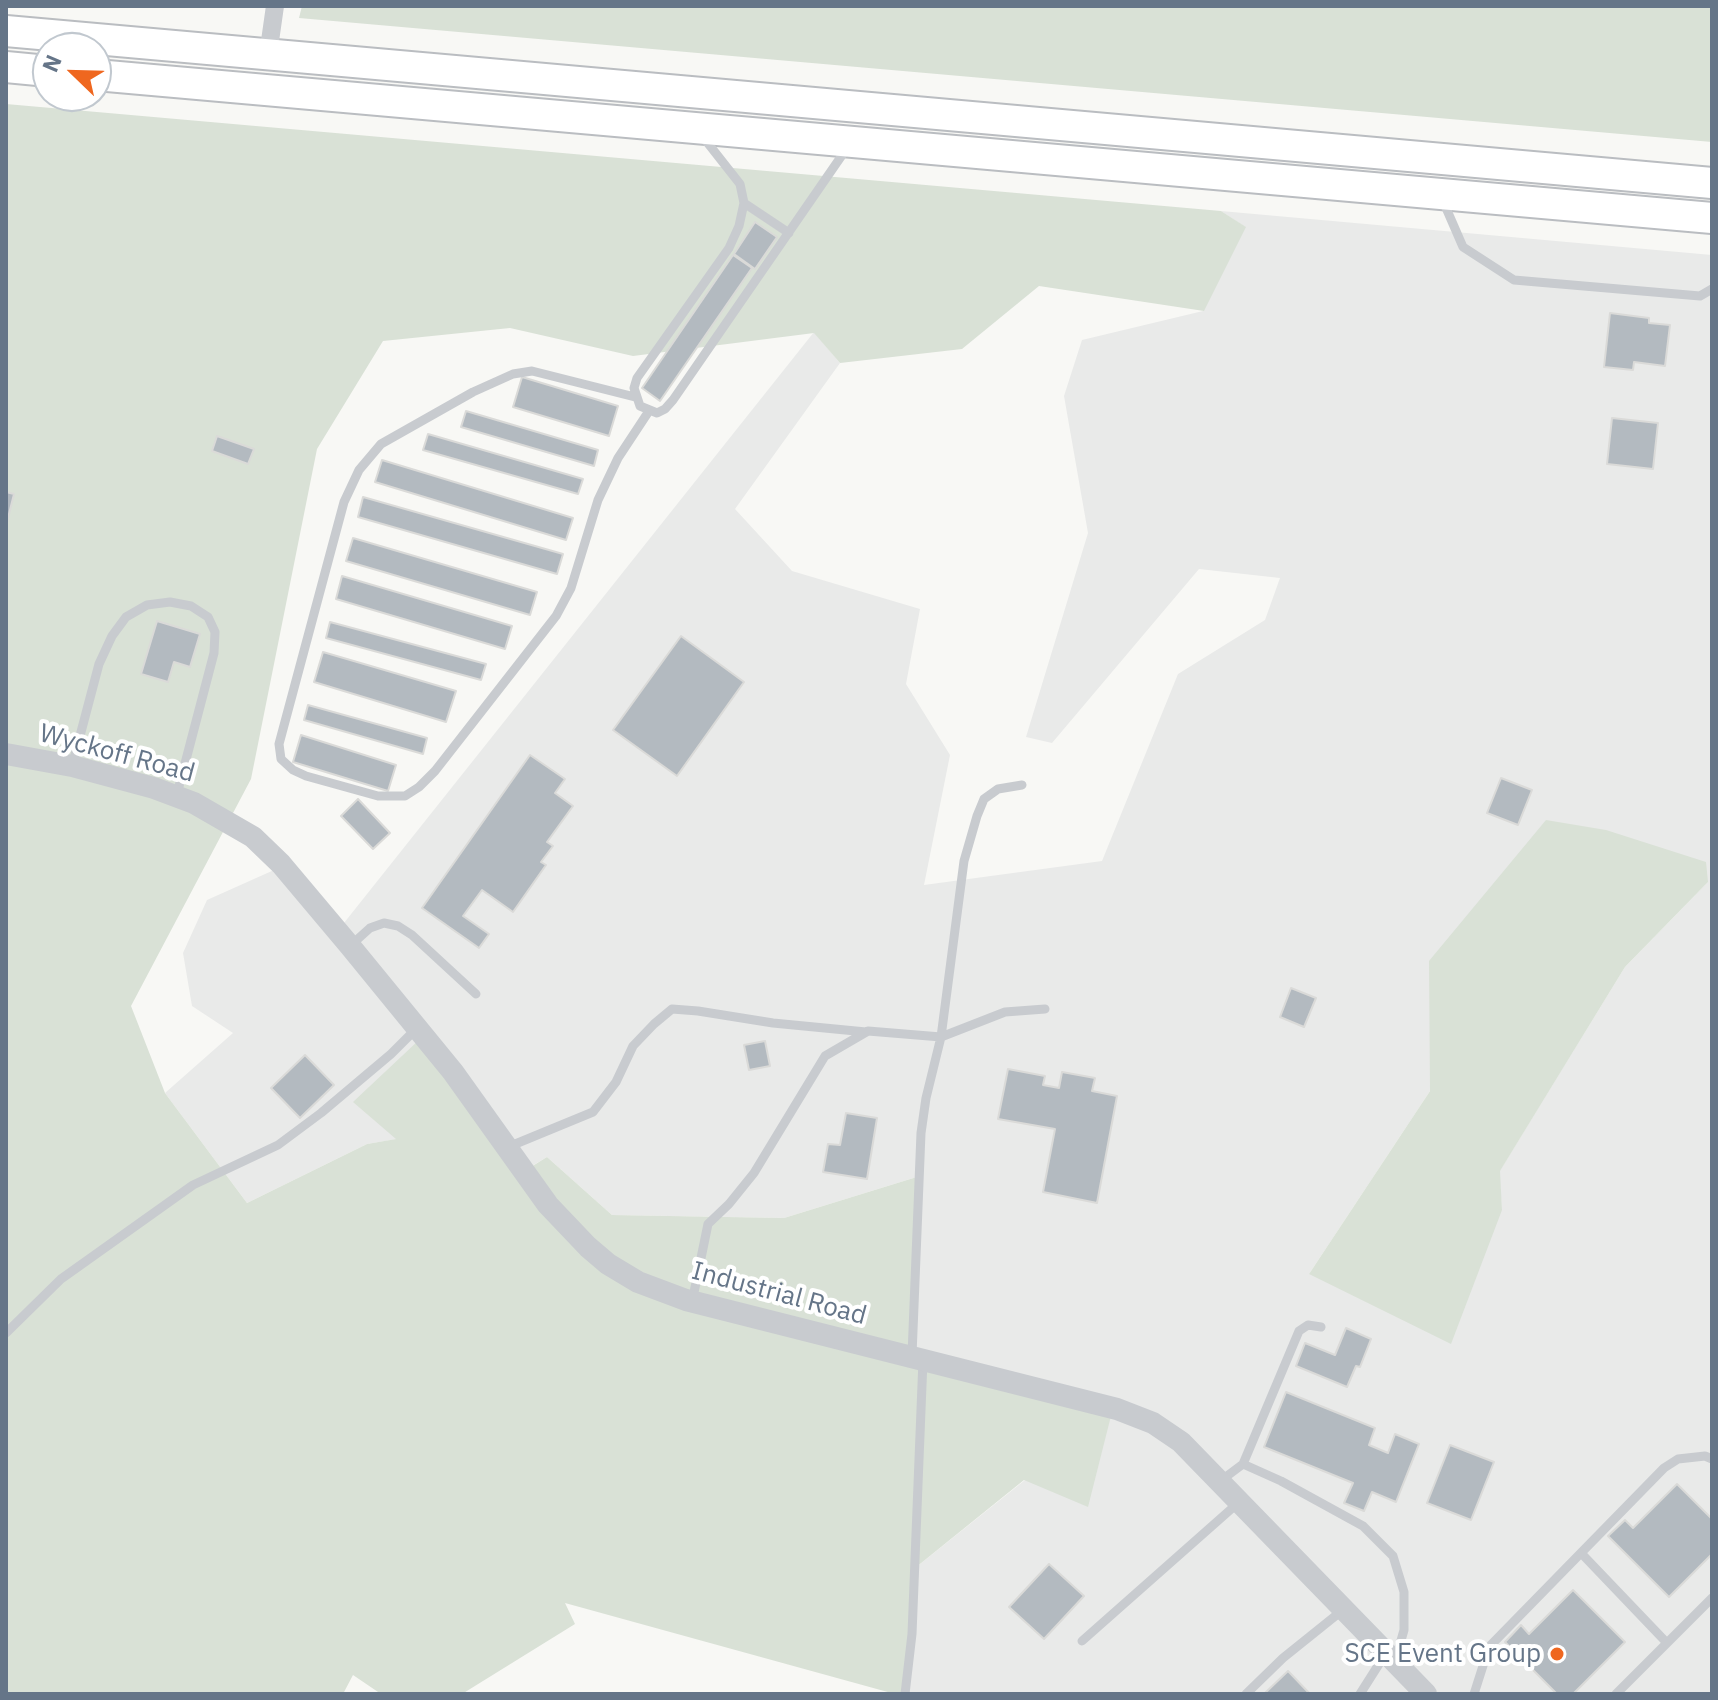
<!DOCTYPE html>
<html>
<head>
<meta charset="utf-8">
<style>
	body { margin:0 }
	#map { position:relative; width:1718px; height:1700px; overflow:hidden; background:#f8f8f5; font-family:"IBM Plex Sans",sans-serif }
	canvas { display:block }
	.frame { position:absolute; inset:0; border:8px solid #657588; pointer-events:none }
	.north { position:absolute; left:32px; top:32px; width:80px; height:80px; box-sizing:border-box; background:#fff; border:2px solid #c1c8cf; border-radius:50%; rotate:293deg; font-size:22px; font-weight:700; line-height:32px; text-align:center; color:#657588 }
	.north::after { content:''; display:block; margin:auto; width:28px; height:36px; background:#ef671f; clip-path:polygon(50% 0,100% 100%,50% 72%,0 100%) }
</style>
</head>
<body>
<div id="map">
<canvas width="1718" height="1700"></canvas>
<div class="frame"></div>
<div class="north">N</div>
</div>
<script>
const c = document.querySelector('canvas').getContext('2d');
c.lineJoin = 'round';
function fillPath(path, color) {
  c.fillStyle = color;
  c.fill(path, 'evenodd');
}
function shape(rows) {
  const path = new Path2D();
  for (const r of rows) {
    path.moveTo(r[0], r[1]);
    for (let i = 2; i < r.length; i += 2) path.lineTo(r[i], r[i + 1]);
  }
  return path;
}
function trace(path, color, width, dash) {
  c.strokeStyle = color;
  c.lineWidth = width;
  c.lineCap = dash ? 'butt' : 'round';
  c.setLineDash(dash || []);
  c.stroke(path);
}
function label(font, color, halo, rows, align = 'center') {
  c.font = font + ' "IBM Plex Sans",sans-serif';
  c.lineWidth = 8;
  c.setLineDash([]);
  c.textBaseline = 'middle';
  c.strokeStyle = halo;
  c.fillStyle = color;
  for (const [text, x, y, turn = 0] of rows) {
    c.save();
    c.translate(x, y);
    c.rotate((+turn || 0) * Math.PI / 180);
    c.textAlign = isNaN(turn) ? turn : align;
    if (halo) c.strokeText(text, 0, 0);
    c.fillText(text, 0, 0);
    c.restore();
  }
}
fillPath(shape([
	[1221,211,1712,255,1712,1694,906,1694,915,1568,1025,1480,910,1357,920,1176,784,1218,612,1215,547,1157,517,1175,397,1139,367,1144,247,1203,165,1093,233,1033,192,1006,183,953,207,900,283,866,336,933,814,332,840,363,735,509,792,571,920,609,906,684,950,755,924,885,1102,861,1178,674,1265,620,1280,578,1199,569,1052,743,1026,737,1088,533,1064,396,1082,340,1203,311,1245,227],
	[1708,882,1625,967,1499,1172,1502,1210,1309,1274,1430,1091]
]), '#e9eae9');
fillPath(shape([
	[302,6,1712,6,1712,142,299,18],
	[6,104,1221,211,1246,227,1204,311,1039,286,962,349,840,363,814,333,633,356,510,328,383,341,317,449,251,779,131,1006,165,1093,247,1203,367,1144,396,1139,353,1102,419,1040,518,1175,547,1157,612,1215,784,1218,920,1176,910,1356,1113,1408,1088,1507,1024,1480,915,1568,906,1694,895,1694,565,1603,575,1624,462,1694,381,1694,353,1675,343,1694,6,1694],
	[1546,820,1606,830,1706,862,1708,882,1625,967,1500,1171,1502,1210,1451,1344,1309,1274,1430,1091,1429,961]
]), '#d9e1d6');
const building = shape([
	[755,222,777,237,755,269,734,254,755,222],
	[733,255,752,268,660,401,642,388,733,255],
	[1610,313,1649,318,1649,323,1670,325,1665,366,1634,362,1633,370,1604,367,1610,313],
	[522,377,618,406,609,436,513,407,522,377],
	[466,411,598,450,594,466,461,427,466,411],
	[1612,418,1658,423,1653,469,1607,464,1612,418],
	[428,434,583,479,578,494,423,450,428,434],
	[217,436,254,449,248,464,212,451,217,436],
	[382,460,573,518,566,540,375,482,382,460],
	[6,492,14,494,6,526,6,492],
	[363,497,563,554,557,574,358,517,363,497],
	[353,538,537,592,530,615,346,561,353,538],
	[342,576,512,626,505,649,336,599,342,576],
	[157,621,200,634,190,667,174,662,168,682,141,674,157,621],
	[330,622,486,664,481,680,326,638,330,622],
	[681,636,744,682,677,776,613,730,681,636],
	[323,652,456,691,446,722,314,682,323,652],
	[308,705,427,738,423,754,304,720,308,705],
	[301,735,396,765,388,791,293,762,301,735],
	[530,755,565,779,555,793,573,806,547,842,553,846,541,862,546,865,513,912,482,890,463,916,489,934,479,948,422,908,530,755],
	[1501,778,1532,790,1518,825,1487,813,1501,778],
	[358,799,390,833,373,849,341,816,358,799],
	[1291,988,1316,998,1304,1027,1280,1017,1291,988],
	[765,1041,770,1066,749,1070,744,1045,765,1041],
	[305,1055,334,1085,300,1118,271,1088,305,1055],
	[1008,1069,1045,1076,1043,1085,1059,1088,1062,1072,1095,1078,1092,1091,1117,1096,1097,1203,1043,1192,1055,1129,998,1119,1008,1069],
	[846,1113,877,1118,867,1179,823,1172,828,1144,840,1145,846,1113],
	[1346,1328,1371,1339,1360,1367,1356,1366,1347,1387,1296,1366,1305,1343,1335,1355,1346,1328],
	[1286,1392,1375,1428,1369,1445,1388,1453,1395,1434,1419,1444,1396,1502,1372,1492,1364,1511,1344,1503,1353,1483,1264,1447,1286,1392],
	[1450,1445,1494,1462,1471,1520,1427,1503,1450,1445],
	[1677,1484,1712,1519,1712,1554,1669,1597,1608,1536,1625,1520,1633,1528,1677,1484],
	[1049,1564,1084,1596,1044,1639,1009,1607,1049,1564],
	[1573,1590,1625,1642,1573,1694,1557,1694,1505,1642,1521,1625,1529,1634,1573,1590],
	[1288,1671,1310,1694,1264,1694,1288,1671]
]);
fillPath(building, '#b3bac0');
trace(building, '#dadad8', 2);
const trunk = shape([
	[6,31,1712,183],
	[6,67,48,71],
	[96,75,1712,218]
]);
trace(trunk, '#babdc1', 34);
trace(shape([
	[703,137,740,184,744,203,739,226,729,248,637,378,634,388,640,406,657,413,665,409,673,400,847,148],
	[1443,201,1463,247,1514,280,1700,296,1712,289],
	[744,203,789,233],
	[635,397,532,371,513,374,473,392,381,444,359,470,344,502,279,744,281,759,293,770,306,776,378,796,405,796,419,787,435,771,556,616,571,588,598,500,618,458,649,411],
	[72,766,99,664,112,636,126,617,147,605,170,602,191,606,208,617,215,632,214,653,177,794],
	[350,946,370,928,384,923,398,926,412,935,476,994],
	[508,1147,593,1112,616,1082,633,1046,654,1024,672,1009,698,1011,773,1023,866,1032],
	[692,1302,708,1224,729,1204,754,1173,825,1056,868,1031,941,1037,964,861,977,816,984,799,998,789,1022,785],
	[6,1333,61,1279,193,1185,278,1145,321,1113,391,1054,417,1028],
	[912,1355,921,1133,926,1098,941,1037,1005,1012,1045,1009],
	[1243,1464,1299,1331,1308,1325,1321,1327],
	[1219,1482,1243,1464,1281,1481,1363,1526,1393,1556,1404,1592,1404,1630,1396,1658],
	[1581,1553,1667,1643],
	[1082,1641,1238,1503],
	[905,1694,912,1634,923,1360],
	[1246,1694,1283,1658,1344,1609],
	[1360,1694,1386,1653],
	[1474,1694,1489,1647,1664,1468,1678,1459,1705,1456,1712,1459],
	[1616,1694,1712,1598]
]), '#c8cbcf', 9);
trace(shape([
	[268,55,275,6]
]), '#c8cbcf', 18);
trace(shape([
	[6,754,72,766,154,788,194,803,253,837,281,864,350,946,453,1072,548,1205,588,1247,608,1264,638,1282,686,1300,1117,1409,1153,1423,1181,1442,1426,1694]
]), '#c8cbcf', 22);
trace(trunk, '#fff', 30);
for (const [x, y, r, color] of [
	[1557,1654,8,"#ef671f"]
]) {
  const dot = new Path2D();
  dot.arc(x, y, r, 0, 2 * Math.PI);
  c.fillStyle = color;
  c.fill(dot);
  trace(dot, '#fff', 3);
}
label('26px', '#657588', '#fff', [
	["Wyckoff Road",117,754,15],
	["Industrial Road",779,1294,15]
]);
label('26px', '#657588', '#fff', [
	["SCE Event Group",1541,1654]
], 'right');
</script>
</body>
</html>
